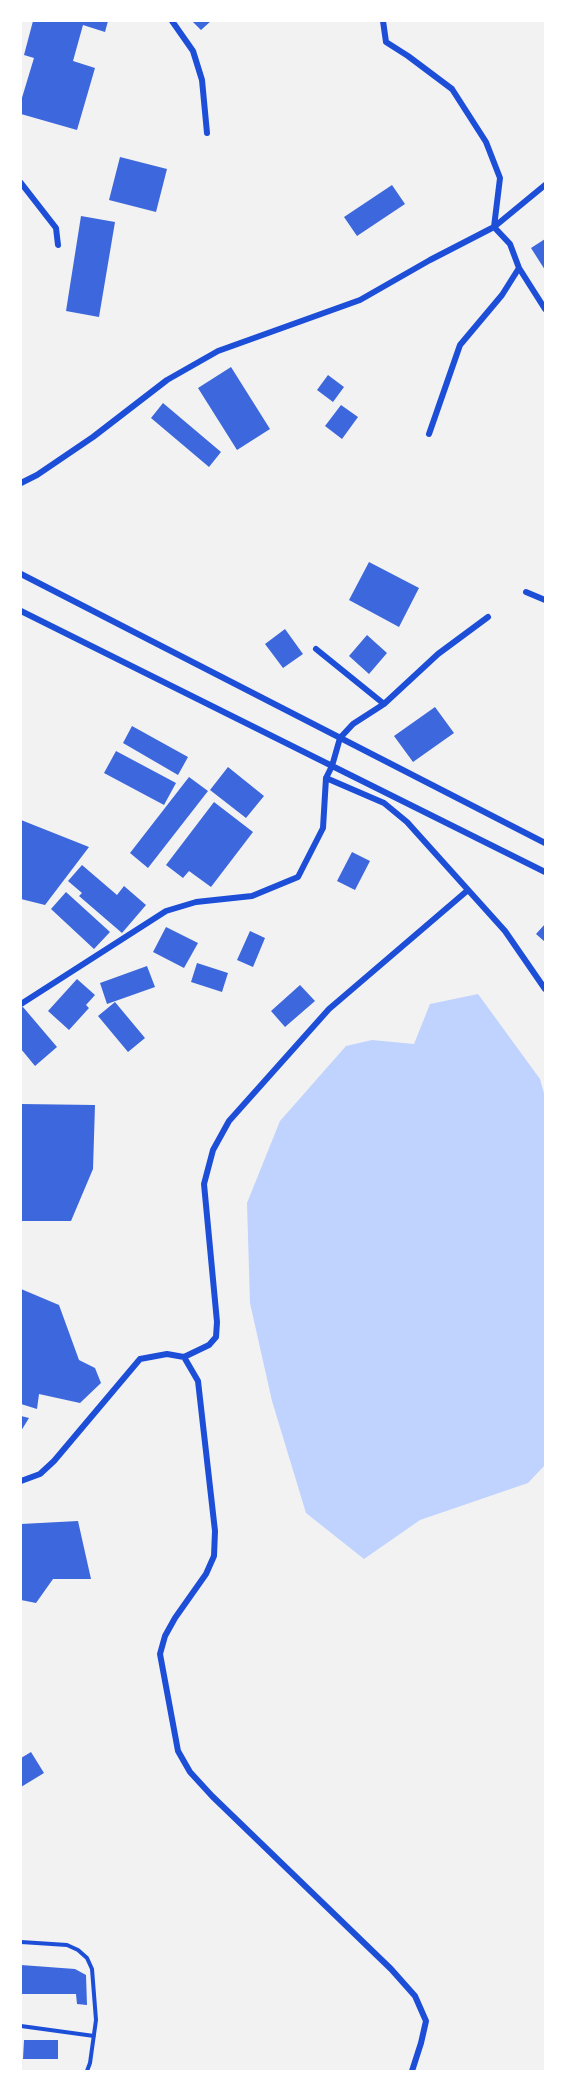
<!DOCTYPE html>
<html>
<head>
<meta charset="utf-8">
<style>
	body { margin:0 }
	#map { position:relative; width:566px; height:2092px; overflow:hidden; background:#f2f2f2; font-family:"Asap Condensed",sans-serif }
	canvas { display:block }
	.frame { position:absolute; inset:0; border:22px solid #fff; pointer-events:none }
</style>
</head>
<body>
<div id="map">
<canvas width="566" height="2092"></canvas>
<div class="frame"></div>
</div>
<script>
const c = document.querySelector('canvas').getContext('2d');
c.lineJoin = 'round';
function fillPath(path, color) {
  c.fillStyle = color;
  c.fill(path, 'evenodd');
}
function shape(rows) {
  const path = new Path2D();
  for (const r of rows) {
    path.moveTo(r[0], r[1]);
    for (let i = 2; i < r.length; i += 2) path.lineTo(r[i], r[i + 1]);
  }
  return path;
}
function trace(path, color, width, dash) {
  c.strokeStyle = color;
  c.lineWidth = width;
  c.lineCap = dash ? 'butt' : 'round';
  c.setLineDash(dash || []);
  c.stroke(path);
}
fillPath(shape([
	[478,994,540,1079,545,1097,545,1465,528,1483,420,1520,364,1559,306,1513,272,1401,250,1303,247,1203,280,1121,346,1046,372,1040,414,1044,430,1004]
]), '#bfd3fe');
fillPath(shape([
	[33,21,108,21,105,32,83,25,73,61,95,68,77,130,21,114,21,101,34,58,24,55],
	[192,21,211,21,201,30],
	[120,157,167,169,156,212,109,200],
	[392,185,405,204,357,236,344,217],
	[81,216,115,222,99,317,66,311],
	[545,239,545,270,531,248],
	[231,367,270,429,237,450,198,388],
	[328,375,344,387,333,402,317,390],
	[163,403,221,452,209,467,151,418],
	[341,405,358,417,342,439,325,426],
	[369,562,419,588,399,627,349,600],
	[285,629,303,654,283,668,265,644],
	[367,635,387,653,369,674,349,656],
	[435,707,454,733,413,762,394,736],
	[132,726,188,757,178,775,123,743],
	[116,751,176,783,164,805,104,773],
	[228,767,264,796,246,818,210,790],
	[189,777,208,791,148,868,130,853],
	[214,802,253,832,211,887,189,871,183,878,166,865],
	[21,820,89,847,45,905,21,899],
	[352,852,370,861,355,890,337,881],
	[82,865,117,895,124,886,146,905,122,933,79,896,82,893,68,881],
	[66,892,110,932,94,949,51,909],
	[545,924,545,942,536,934],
	[166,927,198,943,184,968,153,952],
	[250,931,265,938,253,967,237,960],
	[197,963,228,973,222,992,191,982],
	[147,966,155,987,107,1004,100,983],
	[77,979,95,995,86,1005,89,1008,69,1030,48,1011],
	[300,985,315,1001,285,1027,271,1011],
	[115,1002,145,1038,128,1052,98,1016],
	[23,1007,57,1047,35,1066,21,1049,21,1008],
	[21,1104,95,1105,93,1169,71,1221,21,1221],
	[21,1289,59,1305,79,1360,95,1368,101,1383,80,1403,39,1394,37,1409,21,1404],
	[21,1416,29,1418,21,1431],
	[78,1521,91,1579,53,1579,36,1603,21,1600,21,1524],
	[31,1752,44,1773,21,1787,21,1758],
	[21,1965,75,1969,86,1975,87,2005,77,2004,76,1994,21,1994],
	[24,2040,58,2040,58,2059,23,2059]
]), '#3d67dc');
trace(shape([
	[21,1942,67,1945,78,1950,87,1958,92,1969,96,2020,90,2063,87,2071],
	[21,2026,94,2036]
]), '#1d4ed8', 4);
trace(shape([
	[172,21,193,51,202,80,207,133],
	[383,21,386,42,408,56,452,89,486,142,500,178,494,227,510,244,519,268,502,295,460,345,429,434],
	[21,183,56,228,58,245],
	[519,268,545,309],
	[21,483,37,475,93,437,167,380,218,351,360,300,430,260,494,227,545,185],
	[21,574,545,843],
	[526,592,545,600],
	[21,611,545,872],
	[316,649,384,704,353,724,340,738,332,766,326,778],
	[384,704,438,654,488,617],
	[21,1004,166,911,196,902,252,896,298,877,323,828,326,778,384,803,407,822,505,931,545,989],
	[184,1357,209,1345,216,1337,217,1322,204,1184,213,1150,229,1121,329,1009,468,890],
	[21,1481,40,1474,54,1461,140,1359,167,1354,184,1357,198,1381,215,1531,214,1556,206,1574,175,1618,165,1636,160,1654,178,1751,190,1772,212,1796,391,1969,415,1996,426,2021,421,2043,412,2071]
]), '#1d4ed8', 6);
</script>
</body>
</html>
